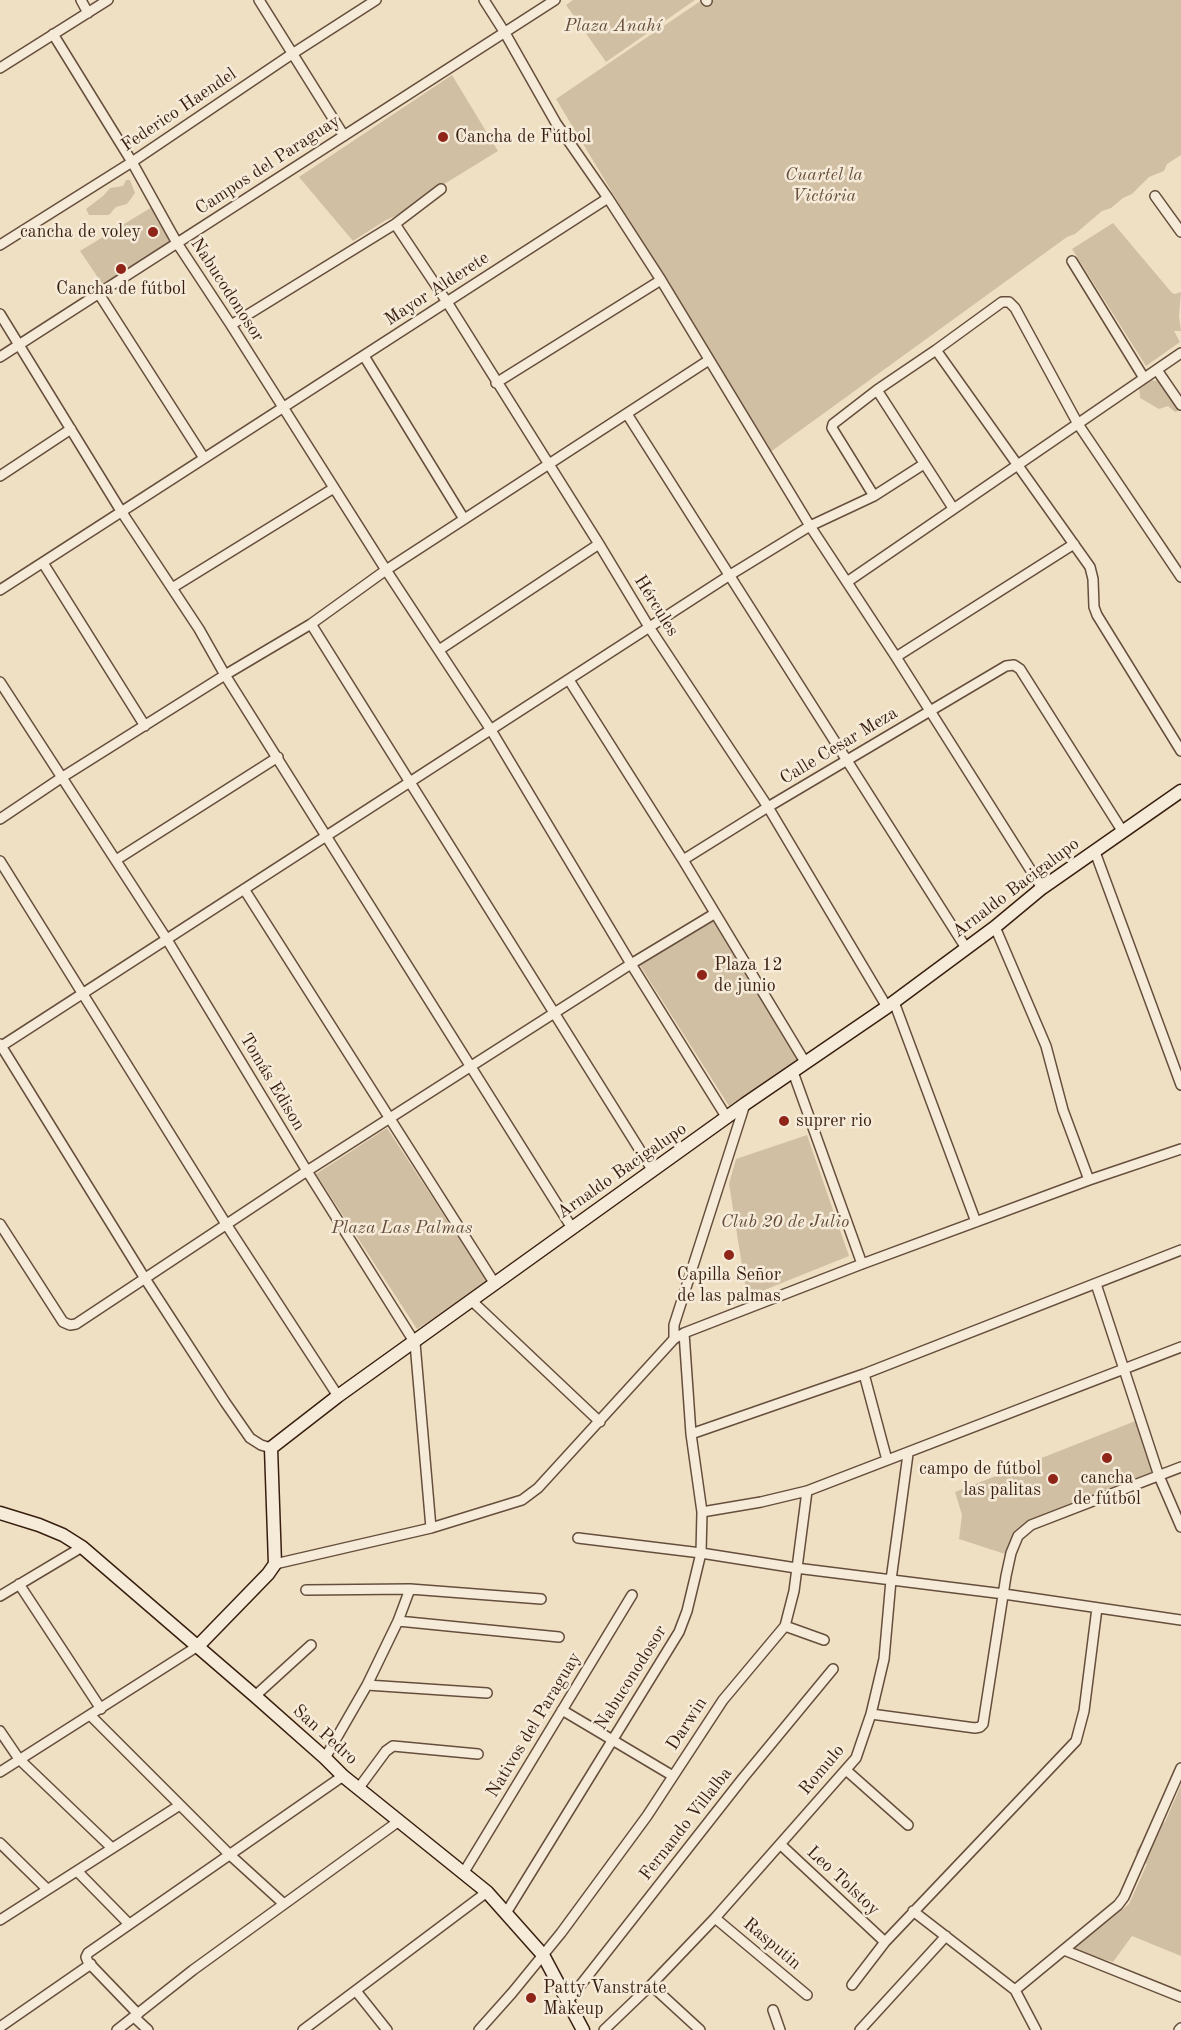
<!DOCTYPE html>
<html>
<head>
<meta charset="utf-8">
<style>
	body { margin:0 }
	canvas { display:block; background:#f0e0c3 }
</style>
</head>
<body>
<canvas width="1181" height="2030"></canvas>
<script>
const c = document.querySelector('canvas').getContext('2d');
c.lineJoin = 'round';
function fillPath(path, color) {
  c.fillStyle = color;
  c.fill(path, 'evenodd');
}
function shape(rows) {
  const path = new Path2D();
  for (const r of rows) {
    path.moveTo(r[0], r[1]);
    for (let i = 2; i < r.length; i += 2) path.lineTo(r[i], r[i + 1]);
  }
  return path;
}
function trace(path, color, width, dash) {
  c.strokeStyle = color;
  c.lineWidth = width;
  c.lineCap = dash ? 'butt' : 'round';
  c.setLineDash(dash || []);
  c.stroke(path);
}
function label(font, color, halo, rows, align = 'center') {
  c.font = font + ' "Old Standard TT",serif';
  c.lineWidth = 5;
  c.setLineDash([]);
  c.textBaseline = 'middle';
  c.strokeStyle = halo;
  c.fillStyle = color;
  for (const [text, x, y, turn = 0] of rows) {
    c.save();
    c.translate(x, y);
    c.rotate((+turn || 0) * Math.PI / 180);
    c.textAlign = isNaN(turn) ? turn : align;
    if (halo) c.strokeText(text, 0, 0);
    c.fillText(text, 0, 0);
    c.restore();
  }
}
fillPath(shape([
	[573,0,695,0,606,62,566,5],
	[702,0,1181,0,1181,155,1167,164,1164,171,1149,177,1132,194,1123,198,1111,208,1102,211,1075,234,1067,237,769,453,556,99],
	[452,75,498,151,415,202,407,211,386,220,353,241,299,177],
	[126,180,130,180,135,193,127,204,116,207,109,215,89,215,86,209,103,196,110,188,123,186],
	[152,207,174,242,105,288,80,251],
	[1113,223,1172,293,1175,294,1181,292,1179,316,1181,331,1174,331,1180,342,1146,366,1072,249],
	[1150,379,1155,381,1158,379,1166,389,1166,393,1179,406,1178,411,1175,412,1168,406,1159,409,1140,398,1139,385],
	[713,920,798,1060,729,1106,639,964],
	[387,1128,488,1283,417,1329,316,1174],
	[807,1135,849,1256,747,1297,729,1184,736,1159],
	[1138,1420,1156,1473,1025,1523,1008,1555,959,1539,962,1515,955,1492],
	[1181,1785,1181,1956,1132,1936,1113,1962,1072,1950,1129,1904,1147,1864,1137,1859,1136,1851,1148,1834,1158,1824,1165,1822]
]), '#d1bfa4');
const street = shape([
	[81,0,88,13],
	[259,0,344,136],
	[484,0,505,33,556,123,608,198,661,280,810,526,896,657,1042,888],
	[706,0,707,1],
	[53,34,132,162,177,243,231,325,386,570,491,730,631,964,727,1118],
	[0,68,108,0],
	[1155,196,1181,232],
	[395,224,447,302,599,544,649,627,768,807,887,1007],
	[0,245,132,162,292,54,376,0],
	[1072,261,1144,378],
	[99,294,204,458],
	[0,314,121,511,199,629,225,675,572,1228],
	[231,325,395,224,441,189],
	[936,350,1090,567,1093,579,1094,607,1097,615,1181,751],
	[364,356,464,519],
	[0,357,555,0],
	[1157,370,1181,405],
	[496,383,661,280],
	[877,390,953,508],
	[627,414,966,948],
	[0,476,71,429],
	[874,496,832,428,833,424,877,390,936,350,1002,302,1009,302,1015,308,1078,424,1181,577],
	[43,563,145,726],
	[847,582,1181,353],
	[172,588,334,488],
	[0,590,608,198],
	[311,624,653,1171],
	[439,650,599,544],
	[896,657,1074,544],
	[569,680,683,860,805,1062],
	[0,682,166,938,307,1171,415,1343,431,1528],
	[0,819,61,778,225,675,311,624,386,570,709,360],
	[1095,852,1181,1085],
	[116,860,278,757],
	[683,860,768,807,1006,666,1014,665,1020,669,1123,832],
	[0,861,226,1224,338,1396],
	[244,889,495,1284],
	[995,927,1046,1046,1063,1110,1089,1180],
	[894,1002,976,1222],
	[0,1044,144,1277,225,1402,250,1438,261,1445,271,1448],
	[0,1047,730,575,810,526,874,496,924,464],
	[793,1072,862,1264],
	[0,1224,63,1322,70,1325,76,1324,307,1171,631,964,714,914],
	[1096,1284,1159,1476,1181,1527],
	[472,1301,600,1422],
	[674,1339,674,1325,745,1104],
	[864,1374,887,1460],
	[691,1434,864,1374,1181,1250],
	[702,1512,761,1502,807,1491,1181,1347],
	[578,1538,701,1553,796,1568,1004,1594,1181,1620],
	[275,1564,431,1528,522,1500,538,1488,674,1339,684,1333,862,1264,1089,1180,1181,1149],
	[19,1584,101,1709],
	[306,1590,410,1589,541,1599],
	[0,1596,82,1547],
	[398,1621,559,1637],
	[785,1626,824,1640],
	[367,1685,487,1693],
	[255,1696,311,1645],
	[562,1710,673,1776],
	[871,1714,975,1728,980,1727,983,1724,1006,1576,1011,1553,1018,1536,1031,1525,1181,1467],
	[91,1716,229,1854,284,1904],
	[0,1731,19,1759,112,1848],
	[325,1758,367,1685,398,1621,410,1589],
	[846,1770,908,1825],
	[0,1772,198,1646],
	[358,1789,386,1751,393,1746,478,1754],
	[0,1843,47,1889],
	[780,1844,885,1942],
	[77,1871,129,1924],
	[464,1872,632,1595],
	[913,1911,1015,1990,1036,2030],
	[506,1913,679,1632,687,1611,701,1553,702,1512,691,1434,684,1333],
	[715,1918,807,1995],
	[0,1920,180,1805],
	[1064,1950,1181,1997],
	[651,1985,700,2030],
	[852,1985,885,1942,1076,1741,1084,1711,1097,1608],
	[1015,1990,1118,1905,1124,1897,1181,1768],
	[356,1991,387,2030],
	[568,2001,743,1778,833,1669],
	[773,2010,780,2030],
	[138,2014,88,1962,86,1957,88,1953,343,1776],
	[134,2017,148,2030],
	[0,2027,91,1964],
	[117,2030,193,1970,399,1821],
	[303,2030,487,1892],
	[479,2030,512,1993,561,1933,647,1816,723,1700,785,1626,794,1591,807,1491],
	[604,2030,651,1985,715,1918,856,1758,871,1714,884,1659,891,1580,908,1454],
	[860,2030,946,1936],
	[1179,2030,1181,2028]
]);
const secondary = shape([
	[0,1513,39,1525,63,1535,82,1547,255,1696,325,1758,343,1776,487,1892,543,1955,583,2030],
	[198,1646,268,1574,275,1564,271,1448,338,1396,745,1104,887,1007,995,927,1042,888,1181,791]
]);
trace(street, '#664e3c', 12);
trace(secondary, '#381e0f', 15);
trace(street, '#f5ebd8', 9);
trace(secondary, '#f5ebd8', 12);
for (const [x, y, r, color] of [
	[443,137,6,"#8f2418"],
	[153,232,6,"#8f2418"],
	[121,269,6,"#8f2418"],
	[702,975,6,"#8f2418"],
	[784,1121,6,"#8f2418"],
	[729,1255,6,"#8f2418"],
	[1107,1458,6,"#8f2418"],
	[1053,1479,6,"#8f2418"],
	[531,1998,6,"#8f2418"]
]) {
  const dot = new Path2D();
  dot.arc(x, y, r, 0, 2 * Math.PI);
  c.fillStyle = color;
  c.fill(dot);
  trace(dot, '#f5ebd8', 2);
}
label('italic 18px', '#664e3c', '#f5ebd8', [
	["Plaza Anahí",613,26],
	["Cuartel la",824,175],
	["Victória",824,196],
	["Club 20 de Julio",785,1222],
	["Plaza Las Palmas",402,1228]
]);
label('18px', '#381e0f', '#f5ebd8', [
	["Federico Haendel",179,110,-34],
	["Campos del Paraguay",268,165,-33],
	["Mayor Alderete",437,289,-33],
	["Nabucodonosor",227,290,57],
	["Hércules",656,606,58],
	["Calle Cesar Meza",839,746,-31],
	["Arnaldo Bacigalupo",1016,888,-37],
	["Tomás Edison",272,1082,59],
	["Arnaldo Bacigalupo",622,1171,-35],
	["Nabuconodosor",631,1678,-58],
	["Darwin",687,1724,-57],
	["Nativos del Paraguay",534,1725,-59],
	["San Pedro",325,1735,42],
	["Romulo",822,1770,-50],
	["Fernando Villalba",686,1824,-52],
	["Leo Tolstoy",843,1881,43],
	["Rasputin",772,1944,40]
]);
label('18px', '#381e0f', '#f5ebd8', [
	["Cancha de Fútbol",455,137],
	["cancha de voley",141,232,"right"],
	["Cancha de fútbol",121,289,"center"],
	["Plaza 12",714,965],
	["de junio",714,986],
	["suprer rio",796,1121],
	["Capilla Señor",729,1275,"center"],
	["de las palmas",729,1296,"center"],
	["campo de fútbol",1041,1469,"right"],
	["las palitas",1041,1490,"right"],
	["cancha",1107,1478,"center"],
	["de fútbol",1107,1499,"center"],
	["Patty Vanstrate",543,1988],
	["Makeup",543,2009]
], 'left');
</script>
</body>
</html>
